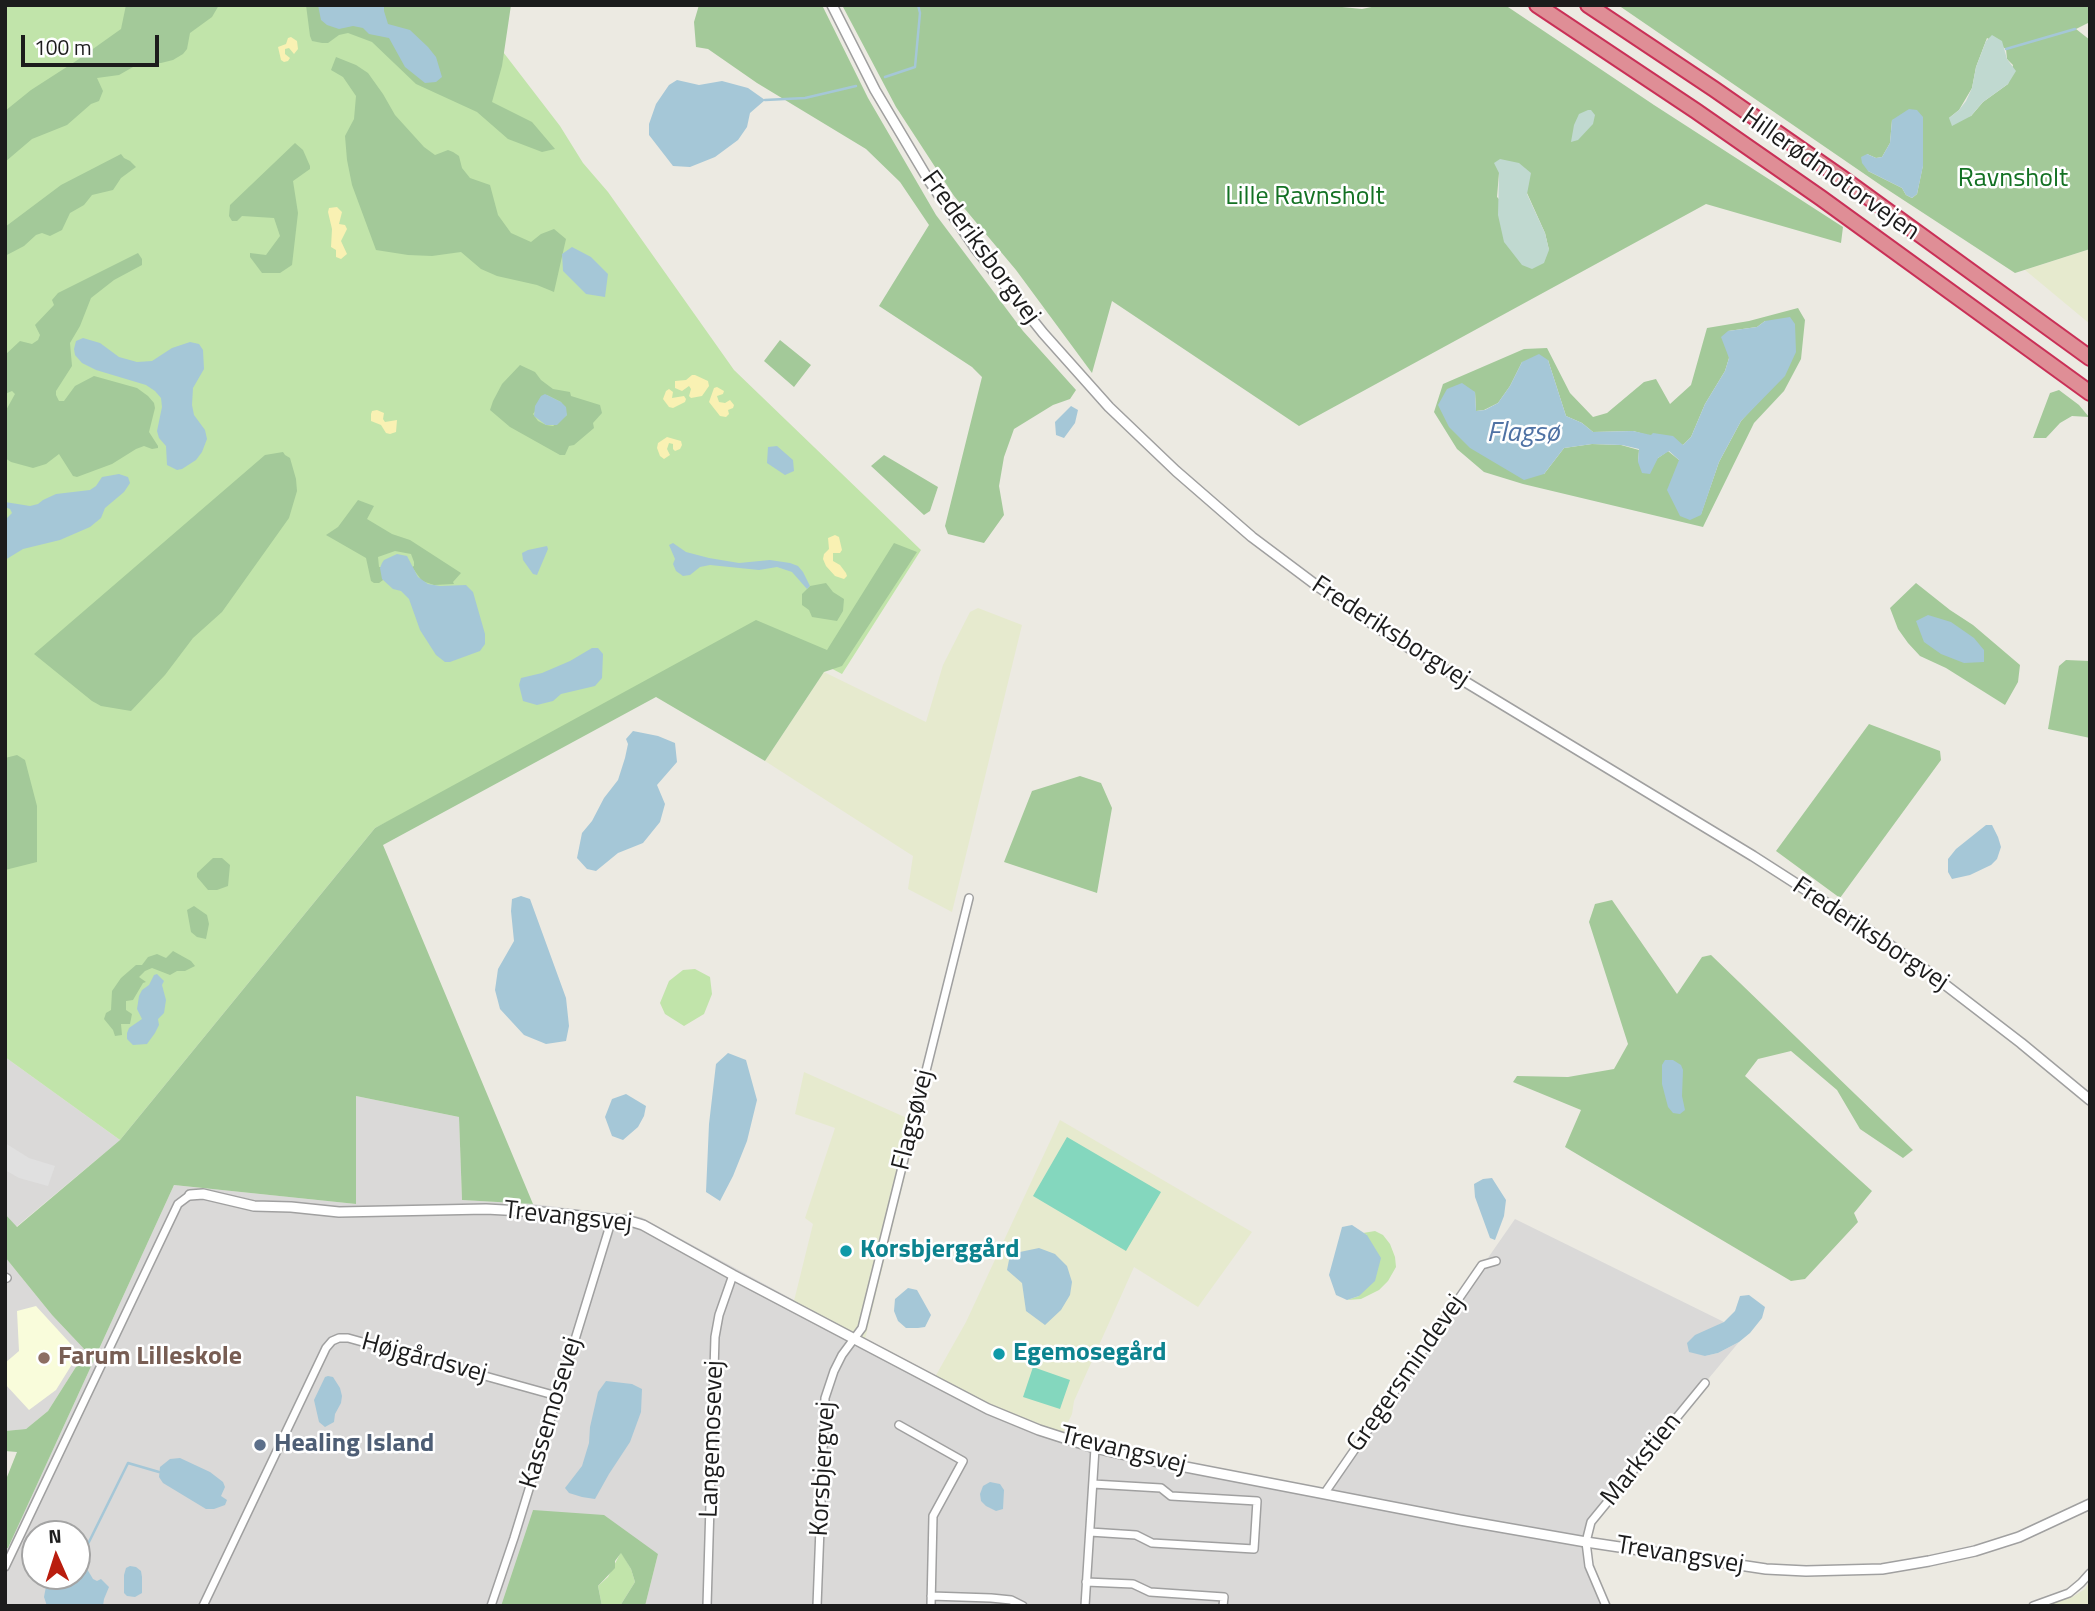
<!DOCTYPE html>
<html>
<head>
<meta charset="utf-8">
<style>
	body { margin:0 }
	#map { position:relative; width:2095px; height:1611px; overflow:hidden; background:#eceae2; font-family:"Titillium Web",sans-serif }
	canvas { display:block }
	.frame { position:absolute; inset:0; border:7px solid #1c1c1c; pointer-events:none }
	.north { position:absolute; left:21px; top:1520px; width:70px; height:70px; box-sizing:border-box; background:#fff; border:2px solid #a4a4a4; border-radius:50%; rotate:357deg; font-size:19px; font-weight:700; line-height:28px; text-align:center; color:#1c1c1c }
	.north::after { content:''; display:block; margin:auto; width:24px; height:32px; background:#b91d0e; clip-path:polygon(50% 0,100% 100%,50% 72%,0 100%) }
	.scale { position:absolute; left:21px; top:35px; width:138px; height:32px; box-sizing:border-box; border:4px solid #1c1c1c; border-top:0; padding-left:9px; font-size:21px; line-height:24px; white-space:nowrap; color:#1c1c1c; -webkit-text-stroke:5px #fff; paint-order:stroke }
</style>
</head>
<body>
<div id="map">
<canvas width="2095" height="1611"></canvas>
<div class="frame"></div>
<div class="north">N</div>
<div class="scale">100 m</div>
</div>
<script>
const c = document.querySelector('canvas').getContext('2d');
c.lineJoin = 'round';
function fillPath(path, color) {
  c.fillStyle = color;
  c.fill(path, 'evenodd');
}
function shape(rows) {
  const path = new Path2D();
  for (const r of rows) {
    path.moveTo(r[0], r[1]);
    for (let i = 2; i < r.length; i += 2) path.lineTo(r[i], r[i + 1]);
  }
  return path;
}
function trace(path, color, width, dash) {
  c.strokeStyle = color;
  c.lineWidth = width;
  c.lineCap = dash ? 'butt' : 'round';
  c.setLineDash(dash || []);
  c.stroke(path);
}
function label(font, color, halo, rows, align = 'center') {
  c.font = font + ' "Titillium Web",sans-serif';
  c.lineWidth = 5;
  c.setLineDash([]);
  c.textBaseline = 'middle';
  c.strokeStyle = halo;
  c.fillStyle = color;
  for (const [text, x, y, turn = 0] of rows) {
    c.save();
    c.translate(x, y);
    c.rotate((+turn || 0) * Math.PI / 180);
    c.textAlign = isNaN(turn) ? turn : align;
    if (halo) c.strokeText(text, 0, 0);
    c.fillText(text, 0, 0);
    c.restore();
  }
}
fillPath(shape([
	[5,1057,120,1140,16,1227,5,1214],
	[356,1096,459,1117,462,1200,533,1204,641,1217,989,1406,1096,1445,1329,1493,1426,1347,1515,1219,1724,1322,1713,1328,1705,1356,1718,1353,1739,1342,1585,1527,1588,1567,1604,1606,645,1606,658,1554,533,1510,501,1606,5,1606,5,1548,8,1548,174,1185,356,1204],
	[35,1534,77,1534,77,1576,35,1576],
	[5,1257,52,1315,86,1351,48,1411,26,1429,5,1431]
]), '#dad9d8');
fillPath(shape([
	[36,1306,79,1353,56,1390,29,1410,5,1384,5,1363,19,1351,17,1311]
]), '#f9fcdb');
fillPath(shape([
	[2090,249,2090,324,2025,270],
	[978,608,1022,625,952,912,908,889,913,856,765,761,824,672,926,722,943,665,970,612],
	[804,1072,918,1123,865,1339,794,1301,813,1224,805,1218,835,1128,795,1114],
	[1060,1120,1252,1232,1198,1307,1134,1267,1074,1401,1072,1414,1063,1433,989,1406,935,1377,966,1322],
	[2090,1580,2090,1606,2040,1606,2074,1596,2085,1589]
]), '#e6eace');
fillPath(shape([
	[5,5,502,5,500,48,560,126,583,163,608,192,734,370,921,550,842,674,756,629,651,691,375,828,120,1140,5,1057],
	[695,969,710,977,712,994,704,1014,684,1026,665,1014,660,1003,669,981,683,970],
	[1375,1231,1383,1235,1390,1244,1395,1257,1396,1267,1388,1281,1379,1290,1361,1299,1347,1300,1359,1296,1367,1235,1363,1233],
	[621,1552,631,1569,635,1582,620,1606,602,1606,598,1586,608,1577]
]), '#c1e4aa');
fillPath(shape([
	[126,5,219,5,212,17,190,33,187,49,183,54,173,60,161,63,140,63,119,75,97,78,103,91,99,101,91,104,67,125,32,139,5,162,5,111,31,90,76,61,121,29],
	[306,5,511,5,502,66,492,102,532,122,555,149,542,152,508,139,477,112,416,84,372,42,348,33,339,35,328,43,322,43,312,41,310,36],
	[699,5,822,5,868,98,936,215,1023,331,1076,390,1070,399,1053,405,1014,429,1004,457,999,486,1004,515,984,543,948,534,945,526,982,377,972,367,879,306,929,225,900,182,866,149,757,83,708,49,696,47,694,22],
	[842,5,1322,5,1362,9,1381,5,1505,5,1654,105,1843,227,1841,243,1706,204,1299,426,1112,301,1092,373,1016,270,954,196,896,107],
	[1499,173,1527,193,1545,233,1549,250,1497,197],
	[1618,5,2090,5,2090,22,2076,29,2090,40,2090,249,2015,273,1882,186],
	[1987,38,2006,49,2007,59,2013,65,2008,84,1983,102,1971,116,1949,118,1959,110,1972,88,1976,67],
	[1923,117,1923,165,1917,194,1912,198,1906,195,1902,188,1868,171,1867,154,1876,158,1882,157,1890,143,1892,120],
	[336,57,356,65,368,73,383,94,395,115,424,147,435,155,448,150,453,152,459,156,462,168,470,178,490,185,498,215,511,233,531,242,541,234,554,229,566,239,554,292,537,285,497,276,481,269,461,252,432,256,408,255,376,250,352,185,347,160,345,136,354,119,356,96,343,77,331,70],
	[295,143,303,150,310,166,310,169,293,181,298,213,292,265,280,273,262,273,250,257,250,253,266,255,280,236,274,218,242,216,237,221,232,221,229,216,230,205],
	[121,154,124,158,130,161,136,167,121,178,113,190,92,195,84,205,70,213,62,230,50,236,42,233,36,235,24,246,5,256,5,227,61,185],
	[138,253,142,259,142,265,114,280,91,298,80,326,70,343,72,366,56,391,56,395,59,401,64,401,75,386,94,376,137,388,148,396,154,403,155,408,149,432,158,446,158,448,152,449,144,446,136,449,112,464,77,477,73,476,59,454,46,464,33,468,11,462,5,458,5,412,15,394,12,391,5,394,5,355,20,341,32,344,38,340,40,335,35,325,54,305,52,300,58,293],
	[1798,308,1805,320,1801,359,1784,391,1754,423,1703,527,1523,484,1484,472,1457,449,1434,412,1443,384,1524,349,1547,348,1570,393,1593,417,1607,413,1644,382,1656,379,1670,404,1691,385,1707,328,1749,321],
	[1765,321,1760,400,1741,421,1719,462,1701,514,1679,460,1668,451,1658,458,1638,462,1639,450,1621,445,1592,444,1564,448,1544,474,1447,389,1475,392,1476,411,1484,410,1498,403,1510,386,1522,362,1548,360,1566,416,1582,423,1593,432,1633,431,1683,445,1691,437,1705,404,1725,371,1729,358,1728,331,1757,327],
	[780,340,811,365,794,387,764,361],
	[520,365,535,372,541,380,553,389,570,392,571,396,600,405,602,413,593,423,594,428,574,445,569,446,565,455,560,455,510,427,490,410,493,401,502,384],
	[547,395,561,402,567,415,553,426,546,425,538,421,533,414],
	[2059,390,2079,405,2089,417,2072,416,2060,423,2046,438,2033,438,2050,393],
	[283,452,285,455,290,458,296,479,297,491,289,518,222,612,193,638,165,675,131,711,101,706,92,701,34,654,265,455],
	[884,455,938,487,930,511,924,515,871,466],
	[358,500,374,506,367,519,392,534,410,540,461,573,453,582,454,584,434,585,422,581,412,567,414,566,414,562,411,554,395,551,378,557,379,567,381,567,383,580,379,583,374,583,371,581,366,558,326,535,338,527],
	[894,543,917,552,842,666,824,672,765,761,656,697,383,845,533,1204,462,1200,459,1117,356,1096,356,1204,174,1185,8,1548,5,1548,5,1482,17,1452,5,1451,5,1431,26,1429,48,1411,86,1351,52,1315,5,1257,5,1214,17,1227,120,1140,375,828,756,620,827,650],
	[826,583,833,592,844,599,843,611,837,621,812,617,809,610,802,605,802,594,810,586],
	[1916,583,1950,610,1973,625,2020,665,2018,682,2005,705,1946,668,1920,656,1908,643,1898,629,1890,608],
	[2066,660,2090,661,2090,738,2048,729,2059,666],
	[1869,724,1940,751,1941,760,1840,898,1776,851],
	[17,755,25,760,37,806,37,862,5,870,5,758],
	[1080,776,1101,783,1112,808,1097,893,1004,862,1032,791],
	[213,858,222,858,230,865,228,886,217,890,208,890,197,877,197,873],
	[1612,900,1677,994,1702,957,1711,955,1913,1150,1903,1158,1860,1129,1837,1090,1791,1051,1758,1059,1745,1076,1872,1191,1854,1213,1858,1222,1805,1279,1791,1281,1565,1147,1581,1110,1513,1082,1517,1076,1568,1077,1614,1069,1628,1044,1589,922,1595,904],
	[194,906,207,915,209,924,206,939,197,937,191,932,187,910],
	[173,951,191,961,195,966,185,971,177,971,170,975,152,968,145,971,139,977,146,982,143,983,133,1000,126,1001,126,1010,132,1014,130,1024,121,1024,122,1035,115,1036,113,1030,104,1019,106,1013,111,1010,112,991,121,978,136,965,142,965,148,957,157,954,166,958],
	[533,1510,604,1515,658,1554,645,1606,620,1606,635,1582,631,1569,621,1553,615,1561,615,1568,598,1586,602,1606,501,1606]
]), '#a3c999');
fillPath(shape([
	[1992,35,2002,41,2007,59,2016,71,2008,84,1983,102,1971,116,1952,126,1949,118,1959,110,1966,101,1972,88,1976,67,1986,41],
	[1588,110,1591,110,1595,115,1593,124,1578,140,1571,142,1574,125,1579,114],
	[1500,159,1519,163,1531,173,1527,194,1545,233,1549,250,1544,263,1532,269,1522,265,1504,242,1498,215,1499,173,1494,163]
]), '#c0d9d0');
fillPath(shape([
	[291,37,297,41,298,49,294,54,289,48,285,49,285,54,290,58,288,61,284,62,281,60,278,47,286,44,288,38],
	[337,207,342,212,339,224,345,225,347,229,341,241,347,254,341,259,336,257,336,250,331,247,332,229,328,212,329,208],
	[692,375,695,375,708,381,709,386,702,396,691,398,689,396,691,389,689,386,682,391,675,388,675,381,686,380],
	[717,387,724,391,723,394,717,396,719,402,725,403,730,400,734,405,733,408,728,410,729,414,726,417,720,416,709,402,714,388],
	[669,389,673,392,672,398,684,396,686,399,685,402,673,408,669,407,663,399,666,391],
	[377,410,384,413,383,419,385,422,397,420,396,432,390,434,386,433,381,425,371,421,371,414,372,411],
	[667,437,681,441,682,445,680,449,675,451,673,449,673,444,669,443,667,449,670,455,664,459,660,456,657,448,658,443],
	[835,535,839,537,842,550,840,553,833,553,833,561,840,565,846,573,847,576,844,579,835,576,826,566,823,559,824,554,829,549,828,538]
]), '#f9f1b3');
fillPath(shape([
	[1067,1137,1161,1192,1126,1251,1033,1196],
	[1033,1367,1070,1380,1060,1409,1023,1397]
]), '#84d7be');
fillPath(shape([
	[5,1143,29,1158,55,1166,48,1186,19,1178,5,1170]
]), '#e0e0e0');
fillPath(shape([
	[318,5,384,5,384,11,388,24,410,30,428,47,436,57,442,77,436,82,425,83,405,67,389,38,369,34,363,28,353,26,339,29,327,25,321,20],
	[677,80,699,85,722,81,748,88,765,100,750,113,747,127,738,140,715,157,690,167,673,166,649,135,649,124,656,104,669,85],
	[1909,109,1917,110,1923,117,1923,166,1917,194,1912,198,1906,195,1902,188,1868,171,1862,163,1861,157,1867,154,1876,158,1882,157,1890,143,1892,120],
	[572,247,591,257,608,274,605,297,586,294,563,271,562,254],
	[1790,317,1795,324,1796,352,1785,376,1741,421,1719,462,1701,515,1690,520,1680,516,1667,490,1679,460,1669,451,1658,458,1650,474,1642,473,1638,462,1639,449,1622,445,1592,444,1564,448,1544,474,1524,480,1470,448,1449,427,1438,405,1447,389,1462,383,1475,392,1476,411,1485,410,1498,403,1510,386,1522,362,1539,354,1548,360,1566,416,1582,423,1593,432,1633,431,1651,435,1653,433,1673,436,1683,445,1691,437,1705,404,1725,371,1729,358,1721,337,1728,331,1757,327,1765,321],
	[83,338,100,343,119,357,137,362,152,361,172,348,190,342,199,344,203,350,204,369,193,388,192,405,194,415,205,430,207,439,202,452,196,460,182,469,177,470,167,465,166,446,159,438,157,431,162,407,161,398,155,391,146,385,96,370,82,363,75,355,74,349,76,341],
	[545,394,561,402,566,407,567,415,557,425,546,425,534,416,535,406,541,396],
	[1071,406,1078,410,1075,423,1064,438,1056,435,1055,422],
	[777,446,793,460,794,471,785,475,767,463,768,447],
	[119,474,128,477,130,483,124,492,105,508,101,518,90,527,60,540,23,549,5,560,5,520,12,513,10,509,5,507,5,502,30,506,38,504,43,500,56,494,90,490,96,486,102,477],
	[673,543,686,552,709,558,739,563,770,560,790,563,798,566,803,572,810,586,807,589,792,572,777,567,759,570,710,565,700,567,690,575,683,576,676,571,673,564,675,559,669,545],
	[547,546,548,549,537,575,533,574,523,560,522,553,528,550],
	[397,554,407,556,418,577,428,584,440,586,466,585,473,592,485,634,485,644,480,651,450,662,445,662,436,655,420,630,409,599,401,591,393,589,382,579,380,568,382,563,384,560],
	[1928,615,1951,622,1974,638,1984,650,1984,662,1964,663,1941,654,1924,642,1916,621],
	[592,648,598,648,603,654,602,678,595,686,561,694,553,701,537,705,523,701,519,685,521,678,542,673,570,661],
	[633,731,658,736,675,743,677,762,657,785,665,804,660,822,643,843,618,853,596,871,587,869,577,858,582,833,592,821,604,798,618,780,625,758,628,744,626,739],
	[1986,825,1992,825,1998,837,2001,847,1997,859,1991,865,1970,875,1952,879,1948,872,1948,859,1956,849],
	[521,896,530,899,566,998,569,1026,566,1041,546,1044,524,1035,500,1009,495,990,498,969,514,941,511,911,512,899],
	[157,974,164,981,162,985,166,1000,164,1013,158,1019,159,1025,155,1033,147,1044,133,1045,127,1039,127,1033,129,1028,142,1019,137,1009,139,996,142,990,149,985,154,975],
	[728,1053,746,1060,757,1100,747,1141,733,1176,720,1201,706,1192,709,1124,716,1064],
	[1665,1060,1673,1060,1681,1065,1683,1070,1682,1096,1685,1110,1680,1114,1673,1113,1668,1107,1662,1084,1662,1065],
	[626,1094,646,1106,644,1116,638,1127,623,1140,612,1136,605,1117,612,1099],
	[1492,1178,1506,1200,1504,1216,1495,1240,1490,1238,1475,1197,1474,1184,1483,1179],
	[1352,1225,1367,1235,1381,1258,1375,1281,1359,1296,1347,1300,1336,1295,1329,1275,1342,1227],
	[1039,1248,1055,1254,1067,1266,1072,1282,1070,1295,1061,1310,1045,1325,1026,1311,1022,1283,1007,1270,1009,1260,1015,1253],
	[908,1288,917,1290,931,1315,925,1327,918,1328,906,1328,898,1321,894,1311,895,1299],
	[1749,1295,1765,1307,1762,1318,1750,1333,1739,1342,1718,1353,1705,1356,1689,1352,1687,1343,1695,1335,1724,1322,1735,1311,1740,1296],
	[328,1376,333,1377,340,1388,342,1396,341,1403,335,1414,334,1422,325,1427,319,1422,314,1400,325,1377],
	[606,1381,632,1384,642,1389,641,1412,630,1442,609,1474,595,1499,582,1497,569,1493,565,1488,582,1466,589,1443,590,1427,598,1392],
	[180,1458,210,1472,223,1482,225,1487,221,1496,227,1500,225,1505,214,1509,206,1509,163,1483,159,1477,160,1467,170,1459],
	[990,1482,1000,1484,1004,1490,1003,1509,996,1511,986,1506,981,1501,980,1494,983,1486],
	[77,1560,87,1569,93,1579,97,1581,101,1579,109,1587,104,1599,103,1606,47,1606,44,1597,48,1576,77,1576],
	[130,1566,136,1567,141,1571,142,1577,142,1593,135,1597,127,1596,124,1593,124,1575,126,1568]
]), '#a5c7d7');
trace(shape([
	[2006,49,2075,29],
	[885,77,915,67,920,13,918,5],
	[765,100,805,98,856,86],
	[83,1554,128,1463,159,1472]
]), '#a5c7d7', 2.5);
const minor = shape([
	[5,1277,7,1278],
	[899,1425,963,1461,933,1516,931,1606],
	[1324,1494,1482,1265,1496,1261],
	[1090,1532,1136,1535,1152,1543,1254,1549,1257,1501,1171,1496,1161,1488,1093,1484],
	[5,1567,178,1204,190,1195],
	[1086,1582,1133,1584,1150,1592,1224,1597,1223,1606],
	[931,1596,991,1598,1011,1600,1023,1606],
	[203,1606,326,1348,332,1341,339,1338,348,1338,557,1396],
	[491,1606,514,1538,612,1219],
	[707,1606,715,1337,719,1315,733,1275],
	[817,1606,825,1398,834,1371,842,1355,862,1328,969,898],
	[1085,1606,1095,1448],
	[1606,1606,1589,1566,1586,1542,1591,1522,1705,1383],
	[2033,1606,2069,1593,2081,1583,2090,1573]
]);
const tertiary = shape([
	[832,5,875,90,928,179,976,249,1043,333,1109,407,1176,471,1252,537,1316,585,1393,638,1753,856,1859,924,1930,973,2021,1043,2090,1100],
	[190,1195,203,1194,254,1206,291,1207,339,1212,486,1209,541,1212,630,1221,643,1225,733,1275,942,1385,988,1409,1039,1430,1095,1448,1139,1458,1460,1520,1586,1542,1766,1569,1806,1571,1882,1569,1929,1561,1975,1551,2019,1537,2090,1504]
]);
const motorway = shape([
	[1537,5,1696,111,1821,198,2090,393],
	[1588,5,1714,89,1842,178,2090,358]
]);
trace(minor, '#a0a0a0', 10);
trace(tertiary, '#a0a0a0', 12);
trace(motorway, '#c93057', 18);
trace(minor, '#fff', 7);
trace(tertiary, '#fff', 9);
trace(motorway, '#df8e96', 14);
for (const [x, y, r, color] of [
	[846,1251,7,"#0f9aa8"],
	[999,1354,7,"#0f9aa8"],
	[44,1358,7,"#8d6e63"],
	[260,1445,7,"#5c6f8a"]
]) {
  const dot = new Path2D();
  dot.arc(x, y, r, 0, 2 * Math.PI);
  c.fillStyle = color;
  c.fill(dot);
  trace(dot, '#fff', 2.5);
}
label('26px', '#1c1c1c', '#fff', [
	["Hillerødmotorvejen",1830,175,35],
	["Frederiksborgvej",980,248,54],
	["Frederiksborgvej",1390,633,33],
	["Frederiksborgvej",1870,935,34],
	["Flagsøvej",914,1120,-76],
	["Trevangsvej",568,1218,6],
	["Højgårdsvej",424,1359,15],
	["Gregersmindevej",1407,1374,-55],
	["Kassemosevej",552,1413,-73],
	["Langemosevej",713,1439,-88],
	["Trevangsvej",1123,1451,14],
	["Markstien",1642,1460,-51],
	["Korsbjergvej",824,1469,-87],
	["Trevangsvej",1680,1556,9]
]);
label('26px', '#137123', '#fff', [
	["Ravnsholt",2013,180],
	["Lille Ravnsholt",1305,198]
]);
label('bold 26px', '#0d838f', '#fff', [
	["Korsbjerggård",860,1251],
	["Egemosegård",1013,1354]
], 'left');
label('bold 26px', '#785e54', '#fff', [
	["Farum Lilleskole",58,1358]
], 'left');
label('bold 26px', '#4e5e75', '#fff', [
	["Healing Island",274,1445]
], 'left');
label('italic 28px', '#4f72a4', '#fff', [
	["Flagsø",1523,434]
]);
</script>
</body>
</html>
